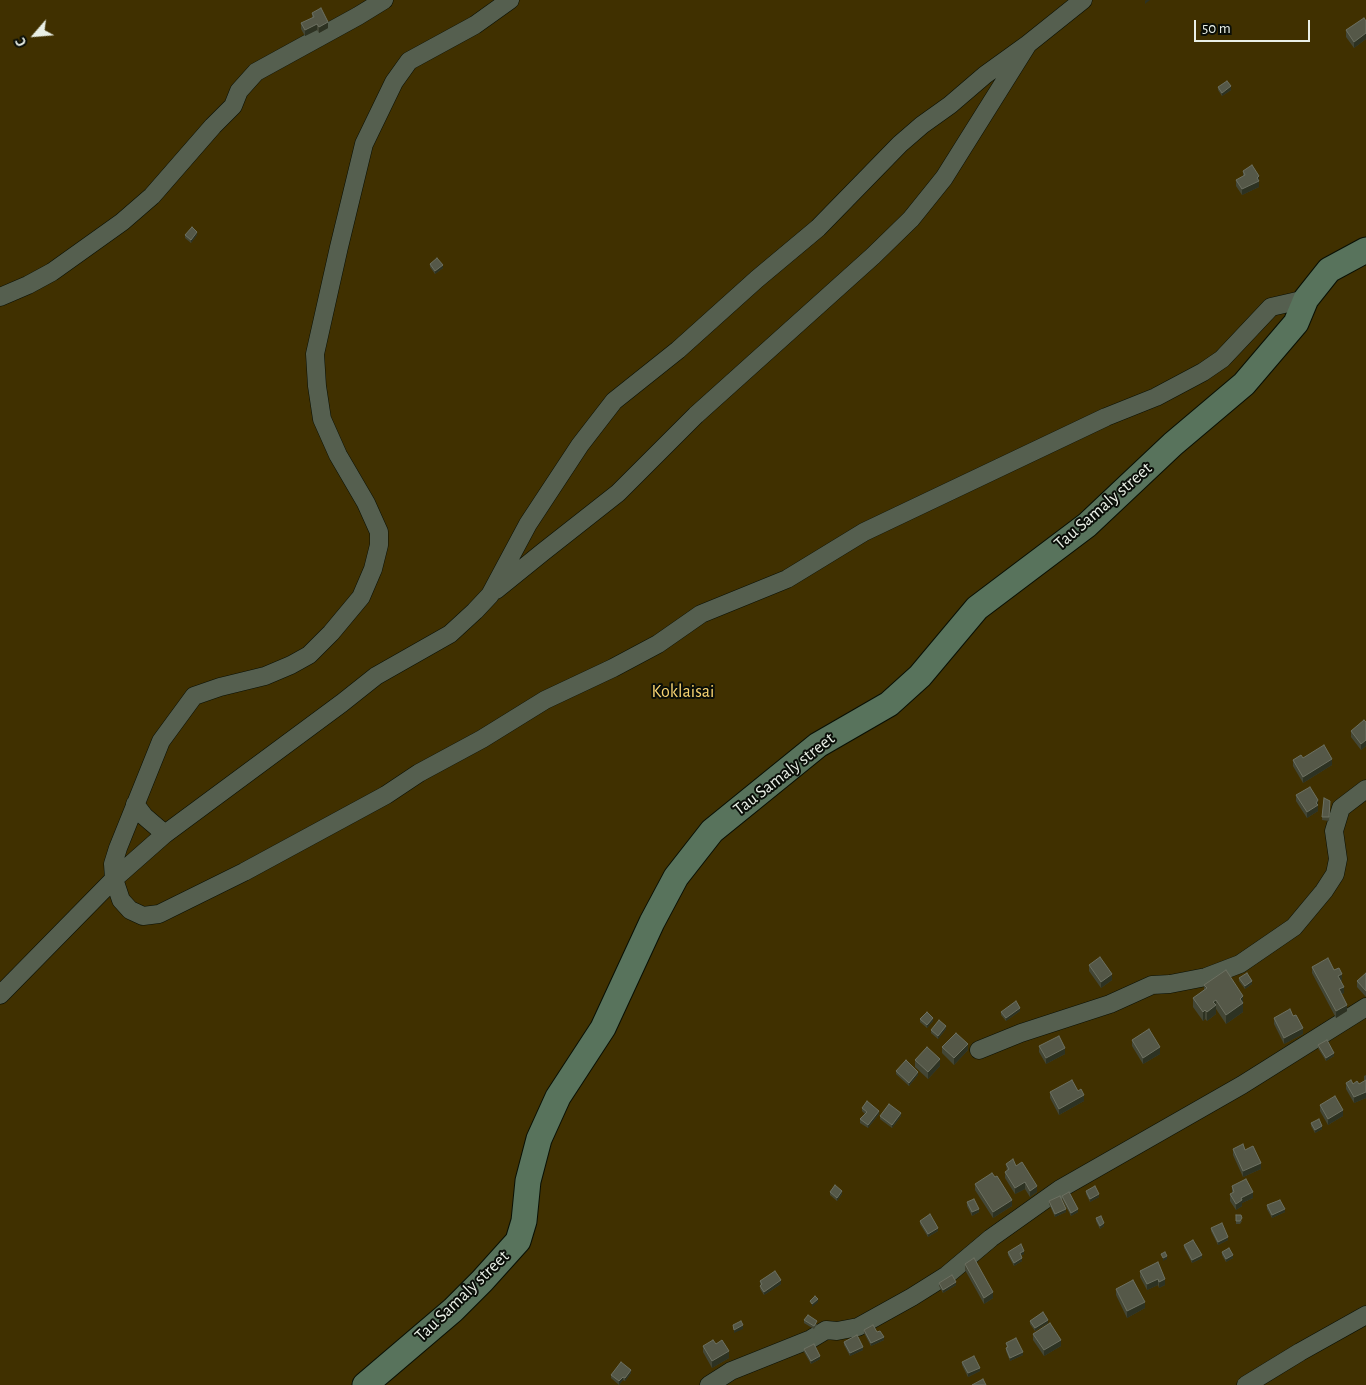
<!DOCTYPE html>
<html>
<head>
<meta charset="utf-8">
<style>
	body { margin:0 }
	#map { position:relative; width:1366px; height:1385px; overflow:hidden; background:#1e2719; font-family:"Alegreya Sans",sans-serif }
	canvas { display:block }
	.north { position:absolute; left:10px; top:10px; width:50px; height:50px; -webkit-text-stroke:4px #0a0e08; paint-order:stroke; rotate:243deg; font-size:14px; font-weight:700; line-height:20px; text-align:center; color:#e9efe6 }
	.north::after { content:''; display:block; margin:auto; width:18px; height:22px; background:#e9efe6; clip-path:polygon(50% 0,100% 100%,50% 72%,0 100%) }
	.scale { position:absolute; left:1194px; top:20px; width:116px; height:22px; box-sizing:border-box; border:2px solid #e9efe6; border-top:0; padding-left:6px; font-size:15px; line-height:18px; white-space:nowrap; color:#e9efe6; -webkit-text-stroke:4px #0a0e08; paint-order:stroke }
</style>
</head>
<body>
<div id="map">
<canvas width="1366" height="1385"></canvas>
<div class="north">С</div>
<div class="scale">50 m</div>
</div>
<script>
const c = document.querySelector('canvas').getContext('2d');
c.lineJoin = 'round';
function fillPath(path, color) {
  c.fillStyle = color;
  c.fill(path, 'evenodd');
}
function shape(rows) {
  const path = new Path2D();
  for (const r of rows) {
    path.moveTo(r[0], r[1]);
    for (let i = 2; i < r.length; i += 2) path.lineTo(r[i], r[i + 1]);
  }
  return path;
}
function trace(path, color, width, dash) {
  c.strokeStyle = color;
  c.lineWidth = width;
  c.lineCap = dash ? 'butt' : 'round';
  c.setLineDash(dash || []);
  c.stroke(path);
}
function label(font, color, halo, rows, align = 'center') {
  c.font = font + ' "Alegreya Sans",sans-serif';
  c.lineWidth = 4;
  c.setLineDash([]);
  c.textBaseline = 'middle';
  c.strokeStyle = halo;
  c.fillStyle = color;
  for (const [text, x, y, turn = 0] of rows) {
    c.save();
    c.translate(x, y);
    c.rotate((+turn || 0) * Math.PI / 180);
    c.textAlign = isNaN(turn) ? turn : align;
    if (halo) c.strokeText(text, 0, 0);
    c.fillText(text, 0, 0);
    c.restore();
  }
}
fillPath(shape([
	[0,0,1366,0,1366,1385,0,1385]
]), '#403000');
const street = shape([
	[510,0,475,25,409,61,394,82,364,144,339,247,315,354,317,386,322,419,338,455,366,503,379,532,379,545,373,569,361,597,331,633,309,655,291,665,265,676,220,687,194,696,161,741,118,848,113,864,114,879,121,900,130,910,143,916,159,914,244,872,386,795,419,773,482,739,545,700,613,668,658,644,701,614,787,579,864,532,1106,417,1156,397,1203,372,1222,359,1271,307,1306,299],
	[0,297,28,285,52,272,122,222,152,196,213,126,233,106,239,91,256,72,358,16,384,0],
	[496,590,543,552,618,493,696,415,873,256,911,219,944,178,1028,44,1083,0],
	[135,804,144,816,165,834],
	[0,995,114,879,165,834,342,703,376,676,450,634,475,611,490,595,528,524,580,445,614,401,678,350,757,279,818,228,900,144,922,125,950,105,985,75,1028,44],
	[979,1050,1021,1033,1110,1004,1152,985,1170,984,1206,977,1240,964,1294,927,1324,891,1335,874,1338,859,1334,831,1341,808,1366,789],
	[709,1385,731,1371,811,1339,826,1330,837,1331,858,1327,912,1297,947,1275,991,1238,1060,1189,1242,1085,1366,1007],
	[1246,1385,1300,1352,1366,1315]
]);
const secondary = shape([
	[365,1385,453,1310,482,1281,518,1241,524,1221,528,1181,539,1139,558,1097,603,1028,652,922,676,877,712,831,818,745,889,704,920,676,977,608,1087,525,1173,444,1244,384,1296,323,1306,299,1329,270,1366,250]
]);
trace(street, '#080f04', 19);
trace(secondary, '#080f04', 27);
trace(street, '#555f4f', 18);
trace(secondary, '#58735c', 25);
fillPath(shape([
	[312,13,328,28,319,33,317,30,305,36,301,29,301,23,312,18],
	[1366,21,1366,39,1354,48,1346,37,1346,30],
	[1218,87,1231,90,1222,96,1218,90],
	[1243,171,1259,176,1259,187,1242,195,1236,186,1236,180,1243,176],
	[185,235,197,235,191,243,185,238],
	[430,264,443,268,435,274,430,267],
	[1366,722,1366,746,1361,750,1351,737,1351,731],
	[1303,758,1332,765,1303,783,1293,766,1293,760],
	[1296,795,1318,806,1318,811,1307,818,1296,801],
	[1324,798,1330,801,1329,821,1322,820],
	[1089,965,1112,980,1101,988,1089,971],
	[1312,967,1334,970,1342,980,1341,981,1344,993,1341,994,1347,1011,1336,1018,1312,973],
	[1366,973,1366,997,1357,987,1357,981],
	[1239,978,1252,984,1245,989,1239,981],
	[1204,985,1243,996,1243,1012,1226,1024,1216,1009,1216,1014,1207,1021,1205,1019,1203,1021,1193,1007,1193,998,1204,990],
	[1020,1011,1006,1021,1001,1015,1001,1012],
	[1274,1018,1303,1034,1284,1044,1274,1024],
	[920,1019,933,1021,927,1028,920,1022],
	[946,1029,938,1039,931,1033,931,1030],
	[1132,1040,1160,1054,1143,1064,1132,1046],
	[1318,1045,1334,1056,1326,1061,1318,1048],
	[1039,1046,1065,1054,1046,1064,1039,1052],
	[942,1047,968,1050,954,1065,942,1053],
	[915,1060,940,1066,928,1079,915,1067],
	[896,1071,918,1075,909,1086,896,1074],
	[1366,1075,1366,1098,1354,1103,1346,1089,1346,1083,1359,1084,1364,1081,1364,1076],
	[1050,1092,1084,1101,1059,1115,1050,1098],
	[1320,1105,1343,1116,1328,1125,1320,1111],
	[862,1108,879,1114,868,1128,860,1123,860,1119,865,1114,862,1111],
	[880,1116,901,1116,892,1128,880,1119],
	[1311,1123,1322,1129,1315,1133,1311,1126],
	[1233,1149,1245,1150,1261,1169,1243,1177,1233,1155],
	[1006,1164,1016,1166,1037,1192,1030,1197,1025,1189,1015,1194,1005,1178,1005,1172,1007,1171],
	[975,1184,1012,1206,993,1218,975,1190],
	[1232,1186,1253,1198,1242,1203,1242,1206,1236,1210,1230,1201,1230,1194,1232,1193],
	[1086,1191,1099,1197,1090,1202,1086,1194],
	[830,1192,842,1194,837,1201,830,1195],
	[1062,1196,1078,1212,1071,1216,1062,1199],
	[1049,1201,1066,1212,1055,1217,1049,1204],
	[967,1202,979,1212,972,1216,967,1206],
	[1267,1205,1285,1212,1272,1218,1267,1209],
	[1236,1215,1242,1221,1240,1224,1236,1224],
	[1096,1218,1104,1226,1100,1229,1096,1221],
	[920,1221,938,1231,928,1237,920,1224],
	[1211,1228,1228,1240,1218,1245,1211,1231],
	[1184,1245,1202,1258,1192,1263,1184,1248],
	[1008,1252,1024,1254,1021,1255,1022,1261,1014,1266,1008,1255],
	[1222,1252,1233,1258,1226,1262,1222,1255],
	[1158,1262,1165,1285,1159,1288,1158,1285,1147,1290,1140,1277,1140,1271],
	[965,1264,993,1298,984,1304,965,1270],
	[760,1281,781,1284,764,1295,760,1289,761,1286,760,1284],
	[939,1283,956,1285,943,1293,939,1286],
	[1116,1289,1145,1308,1127,1318,1116,1295],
	[804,1320,817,1324,814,1329,804,1323],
	[1030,1321,1048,1323,1035,1331,1030,1324],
	[864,1330,884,1340,871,1346,864,1333],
	[1033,1334,1061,1346,1044,1356,1033,1340],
	[844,1342,863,1350,850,1356,844,1345],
	[1006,1343,1023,1355,1010,1361,1006,1351,1006,1348,1007,1347],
	[703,1346,729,1358,712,1368,703,1352],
	[804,1349,820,1359,811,1364,804,1352],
	[962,1362,980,1371,968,1377,962,1365],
	[631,1373,625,1381,623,1380,619,1385,611,1378,611,1375]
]), '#434635');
fillPath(shape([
	[1146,0,1150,0,1145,4,1145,1],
	[328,22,328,28,319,33,319,27],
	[317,24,317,30,305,36,305,30],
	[1366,33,1366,39,1354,48,1354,42],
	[1231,86,1231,90,1222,96,1222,93],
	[1259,176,1259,187,1242,195,1242,189],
	[197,232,197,235,191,243,191,240],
	[443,265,443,268,435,274,435,271],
	[1366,740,1366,746,1361,750,1361,744],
	[1332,759,1332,765,1303,783,1303,777],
	[1318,800,1318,811,1307,818,1307,812],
	[1112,974,1112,980,1101,988,1101,982],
	[1342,974,1342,980,1338,982,1338,976],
	[1252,981,1252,984,1245,989,1245,986],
	[1344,987,1344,993,1339,996,1339,989],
	[1243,996,1243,1012,1226,1024,1226,1015,1240,999],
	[1216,1000,1216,1014,1207,1021,1207,1012,1213,1002],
	[1347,1005,1347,1011,1336,1018,1336,1011],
	[1020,1008,1020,1011,1006,1021,1006,1018],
	[1205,1010,1205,1019,1203,1021,1203,1012],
	[933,1018,933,1021,927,1028,927,1025],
	[946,1026,946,1029,938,1039,938,1036],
	[1303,1028,1303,1034,1284,1044,1284,1038],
	[968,1044,968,1050,954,1065,954,1058],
	[1160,1047,1160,1054,1143,1064,1143,1058],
	[1065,1048,1065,1054,1046,1064,1046,1058],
	[1334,1053,1334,1056,1326,1061,1326,1058],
	[940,1059,940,1066,928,1079,928,1072],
	[918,1072,918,1075,909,1086,909,1083],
	[1366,1092,1366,1098,1354,1103,1354,1097],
	[1084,1095,1084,1101,1059,1115,1059,1109],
	[1343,1110,1343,1116,1328,1125,1328,1119],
	[879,1111,879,1114,868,1128,868,1125],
	[901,1113,901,1116,892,1128,892,1125],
	[1322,1126,1322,1129,1315,1133,1315,1130],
	[1261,1163,1261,1169,1243,1177,1243,1171],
	[1025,1182,1025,1189,1015,1194,1015,1188],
	[1037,1186,1037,1192,1030,1197,1030,1191],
	[842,1191,842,1194,837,1201,837,1198],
	[1253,1192,1253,1198,1242,1203,1242,1206,1236,1210,1236,1204,1241,1198],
	[1099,1194,1099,1197,1090,1202,1090,1199],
	[1012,1200,1012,1206,993,1218,993,1212],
	[979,1209,979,1212,972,1216,972,1212],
	[1066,1209,1066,1212,1055,1217,1055,1214],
	[1078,1209,1078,1212,1071,1216,1071,1213],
	[1285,1209,1285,1212,1272,1218,1272,1215],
	[1104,1223,1104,1226,1100,1229,1100,1226],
	[938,1228,938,1231,928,1237,928,1234],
	[1228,1237,1228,1240,1218,1245,1218,1242],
	[1024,1251,1024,1254,1020,1256,1020,1253],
	[1202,1255,1202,1258,1192,1263,1192,1260],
	[1233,1255,1233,1258,1226,1262,1226,1259],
	[1167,1256,1167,1259,1163,1261,1163,1258],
	[1022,1258,1022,1261,1014,1266,1014,1263],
	[1158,1279,1158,1285,1147,1290,1147,1284],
	[1165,1279,1165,1285,1159,1288,1159,1282],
	[781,1280,781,1284,764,1295,764,1292],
	[956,1282,956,1285,943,1293,943,1290],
	[993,1292,993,1298,984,1304,984,1298],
	[818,1299,818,1302,812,1307,812,1304],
	[1145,1302,1145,1308,1127,1318,1127,1311],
	[1048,1320,1048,1323,1035,1331,1035,1328],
	[743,1325,743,1329,734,1333,734,1330],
	[884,1337,884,1340,871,1346,871,1343],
	[1061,1340,1061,1346,1044,1356,1044,1350],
	[863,1347,863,1350,850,1356,850,1353],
	[729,1351,729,1358,712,1368,712,1361],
	[1023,1352,1023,1355,1010,1361,1010,1358],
	[820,1356,820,1359,811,1364,811,1361],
	[980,1368,980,1371,968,1377,968,1373],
	[631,1370,631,1373,625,1381,625,1378],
	[623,1377,623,1380,619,1385,619,1381]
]), '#2d3222');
const building = shape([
	[321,8,328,22,319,27,317,24,305,30,301,23,314,17,312,13,321,8],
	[1364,18,1366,21,1366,33,1354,42,1346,30,1364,18],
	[1227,81,1231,86,1222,93,1218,87,1227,81],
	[1252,165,1259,176,1257,178,1259,181,1242,189,1236,180,1245,175,1243,171,1252,165],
	[192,227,197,232,191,240,185,235,192,227],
	[437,258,443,265,435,271,430,264,437,258],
	[1364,720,1366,722,1366,740,1361,744,1351,731,1364,720],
	[1324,745,1332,759,1303,777,1293,760,1301,755,1303,758,1324,745],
	[1310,787,1318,800,1316,803,1318,805,1307,812,1296,795,1310,787],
	[1324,798,1330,801,1329,817,1322,817,1324,798],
	[1100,957,1112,974,1101,982,1089,965,1100,957],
	[1328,958,1334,970,1339,968,1342,974,1338,976,1344,987,1339,989,1347,1005,1336,1011,1312,967,1328,958],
	[1226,970,1243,996,1240,999,1243,1003,1226,1015,1216,1000,1213,1002,1216,1005,1207,1012,1205,1010,1203,1012,1193,998,1207,988,1204,985,1226,970],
	[1247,973,1252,981,1245,986,1239,978,1247,973],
	[1366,973,1366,991,1357,981,1366,973],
	[1016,1001,1020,1008,1006,1018,1001,1012,1016,1001],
	[1290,1009,1293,1016,1296,1015,1303,1028,1284,1038,1274,1018,1290,1009],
	[927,1012,933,1018,927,1025,920,1019,927,1012],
	[939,1020,946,1026,938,1036,931,1030,939,1020],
	[1149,1029,1160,1047,1143,1058,1132,1040,1149,1029],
	[956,1033,968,1044,954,1058,942,1047,956,1033],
	[1059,1036,1065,1048,1046,1058,1039,1046,1059,1036],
	[1327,1040,1334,1053,1326,1058,1318,1045,1327,1040],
	[927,1047,940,1059,928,1072,915,1060,927,1047],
	[906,1060,918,1072,909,1083,896,1071,906,1060],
	[1072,1080,1078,1091,1081,1089,1084,1095,1059,1109,1050,1092,1072,1080],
	[1351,1080,1353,1084,1357,1081,1359,1084,1366,1080,1366,1092,1354,1097,1346,1083,1351,1080],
	[1335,1096,1343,1110,1328,1119,1320,1105,1335,1096],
	[867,1101,879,1111,868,1125,860,1119,867,1112,862,1108,867,1101],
	[889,1104,901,1113,892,1125,880,1116,889,1104],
	[1319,1119,1322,1126,1315,1130,1311,1123,1319,1119],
	[1243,1144,1245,1150,1253,1146,1261,1163,1243,1171,1233,1149,1243,1144],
	[1013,1159,1016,1166,1022,1162,1037,1186,1030,1191,1025,1182,1015,1188,1005,1172,1009,1169,1006,1164,1013,1159],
	[992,1173,995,1177,997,1176,1012,1200,993,1212,975,1184,992,1173],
	[1246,1179,1253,1192,1241,1198,1242,1200,1236,1204,1230,1194,1234,1192,1232,1186,1246,1179],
	[835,1185,842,1191,837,1198,830,1192,835,1185],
	[1095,1186,1099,1194,1090,1199,1086,1191,1095,1186],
	[1069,1192,1078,1209,1071,1213,1062,1196,1069,1192],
	[1060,1196,1066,1209,1055,1214,1049,1201,1060,1196],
	[974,1199,979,1209,972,1212,967,1202,974,1199],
	[1280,1200,1285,1209,1272,1215,1267,1205,1280,1200],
	[930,1214,938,1228,928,1234,920,1221,930,1214],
	[1236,1215,1241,1215,1242,1218,1240,1221,1236,1221,1236,1215],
	[1101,1216,1104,1223,1100,1226,1096,1218,1101,1216],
	[1222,1223,1228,1237,1218,1242,1211,1228,1222,1223],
	[1193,1240,1202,1255,1192,1260,1184,1245,1193,1240],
	[1021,1244,1024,1251,1020,1253,1022,1258,1014,1263,1008,1252,1021,1244],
	[1229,1248,1233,1255,1226,1259,1222,1252,1229,1248],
	[1165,1252,1167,1256,1163,1258,1161,1254,1165,1252],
	[974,1258,993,1292,984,1298,965,1264,974,1258],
	[1158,1262,1165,1279,1159,1282,1158,1279,1147,1284,1140,1271,1158,1262],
	[775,1271,781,1280,764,1292,760,1286,762,1284,760,1281,775,1271],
	[952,1275,956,1282,943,1290,939,1283,952,1275],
	[1133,1280,1145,1302,1127,1311,1116,1289,1133,1280],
	[815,1296,818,1299,812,1304,810,1301,815,1296],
	[1043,1312,1048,1320,1035,1328,1030,1321,1043,1312],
	[808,1315,817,1321,814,1326,804,1320,808,1315],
	[741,1321,743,1325,734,1330,733,1325,741,1321],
	[1050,1323,1061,1340,1044,1350,1033,1334,1050,1323],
	[873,1325,877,1332,880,1331,884,1337,871,1343,864,1330,873,1325],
	[857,1335,863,1347,850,1353,844,1342,857,1335],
	[1016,1338,1023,1352,1010,1358,1006,1348,1008,1347,1006,1343,1016,1338],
	[713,1340,716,1344,722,1340,729,1351,712,1361,703,1346,713,1340],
	[814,1344,820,1356,811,1361,804,1349,814,1344],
	[974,1356,980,1368,968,1373,962,1362,974,1356],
	[621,1362,631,1370,625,1378,623,1377,619,1381,611,1375,621,1362],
	[983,1379,986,1385,972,1385,983,1379]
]);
fillPath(building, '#555848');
trace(building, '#6c7061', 1);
label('18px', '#e9efe6', '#0a0e08', [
	["Tau Samaly street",1103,506,-41],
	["Tau Samaly street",784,774,-38],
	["Tau Samaly street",462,1296,-44]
]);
label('18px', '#f9d472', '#0a0e08', [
	["Koklaisai",683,692]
]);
</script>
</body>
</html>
